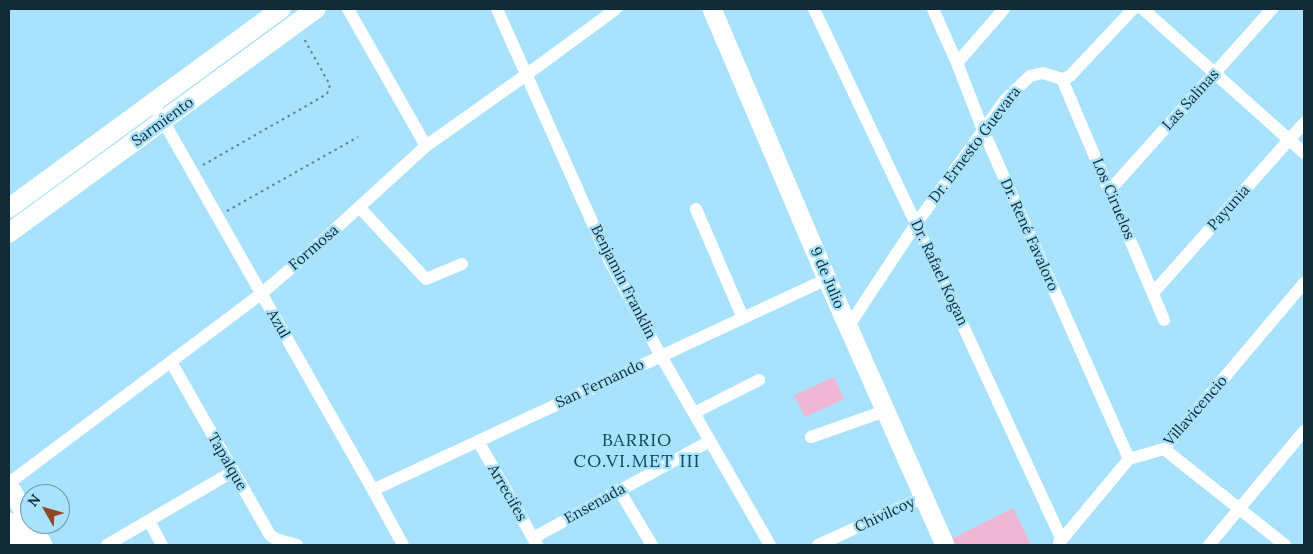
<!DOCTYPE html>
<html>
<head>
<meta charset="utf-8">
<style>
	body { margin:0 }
	#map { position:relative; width:1313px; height:554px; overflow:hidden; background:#a8e2fc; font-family:Lora,serif }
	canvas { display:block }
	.frame { position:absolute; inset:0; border:10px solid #122a34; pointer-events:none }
	.north { position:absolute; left:20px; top:484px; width:50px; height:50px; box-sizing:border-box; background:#a8e2fc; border:1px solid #6c98ac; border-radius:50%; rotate:308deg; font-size:14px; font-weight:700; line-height:20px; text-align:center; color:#122a34 }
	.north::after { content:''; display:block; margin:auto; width:18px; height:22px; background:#8f4823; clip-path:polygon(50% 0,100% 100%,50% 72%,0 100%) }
</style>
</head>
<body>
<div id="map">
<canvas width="1313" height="554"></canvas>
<div class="frame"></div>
<div class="north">N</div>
</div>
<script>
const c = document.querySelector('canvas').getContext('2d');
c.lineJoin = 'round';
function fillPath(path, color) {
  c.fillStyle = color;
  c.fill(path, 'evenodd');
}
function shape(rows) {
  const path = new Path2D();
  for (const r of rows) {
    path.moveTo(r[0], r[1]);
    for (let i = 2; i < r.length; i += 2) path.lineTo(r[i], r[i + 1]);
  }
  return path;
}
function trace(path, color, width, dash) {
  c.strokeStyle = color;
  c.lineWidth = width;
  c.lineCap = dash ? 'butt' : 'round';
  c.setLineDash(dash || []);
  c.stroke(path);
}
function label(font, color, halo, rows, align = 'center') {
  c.font = font + ' Lora,serif';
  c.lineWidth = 5;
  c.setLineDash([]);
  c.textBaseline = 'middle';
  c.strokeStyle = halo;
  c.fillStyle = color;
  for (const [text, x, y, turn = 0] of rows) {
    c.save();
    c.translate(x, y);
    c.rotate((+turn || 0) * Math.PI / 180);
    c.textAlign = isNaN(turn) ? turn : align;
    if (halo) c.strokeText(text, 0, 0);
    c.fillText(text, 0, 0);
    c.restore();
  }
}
fillPath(shape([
	[834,377,844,399,805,417,794,395],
	[1013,508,1031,545,949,545,947,541]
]), '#f0b7d5');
trace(shape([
	[203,165,327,94,330,85,303,37],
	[227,211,358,137]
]), '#5b8395', 2, [2.5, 4]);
trace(shape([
	[348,9,426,146],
	[497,9,609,260,661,356,770,545],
	[814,9,916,224,1061,538],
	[933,9,957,63,983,130,1129,459],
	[1143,9,1304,153],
	[957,63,1004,9],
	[1062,79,1164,320],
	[153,103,373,490,403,545],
	[1109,191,1272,9],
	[360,208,426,279,462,264],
	[696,209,743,318],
	[1153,293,1304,123],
	[848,327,916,224,1005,100,1030,76,1043,73,1062,79,1070,76,1133,9],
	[171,362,270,535,276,539,297,545],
	[694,413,759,380],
	[811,437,885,411],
	[478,441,537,545],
	[1164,449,1285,545],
	[9,483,261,294,310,252,426,146,526,75,616,9],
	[373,490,827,279],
	[619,490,652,545],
	[149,521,162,545],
	[533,538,710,441],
	[1059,543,1129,459,1164,449,1304,283],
	[107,545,232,472],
	[818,545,924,497],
	[1209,545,1304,431]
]), '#fff', 12);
trace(shape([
	[712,9,827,279,945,545],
	[9,208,281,9],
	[9,233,316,9],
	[9,486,30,522],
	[9,522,22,545],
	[31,524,43,545]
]), '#fff', 19);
label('15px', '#122a34', '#a8e2fc', [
	["Las Salinas",1191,100,-48],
	["Sarmiento",163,122,-36],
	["Dr. Ernesto Guevara",975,145,-53],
	["Los Ciruelos",1113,199,67],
	["Payunia",1229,208,-48],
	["Dr. René Favaloro",1029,235,66],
	["Formosa",314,248,-41],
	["Dr. Rafael Kogan",939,273,65],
	["9 de Julio",827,278,67],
	["Benjamin Franklin",623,282,63],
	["Azul",278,324,60],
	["San Fernando",600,384,-25],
	["Villavicencio",1196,411,-49],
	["Tapalque",227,462,60],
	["Arrecifes",507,493,60],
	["Ensenada",595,504,-29],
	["Chivilcoy",885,515,-25]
]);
c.letterSpacing = '1px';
label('18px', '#08495e', '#a8e2fc', [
	["BARRIO",637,441],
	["CO.VI.MET III",637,462]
]);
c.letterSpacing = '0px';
</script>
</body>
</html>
